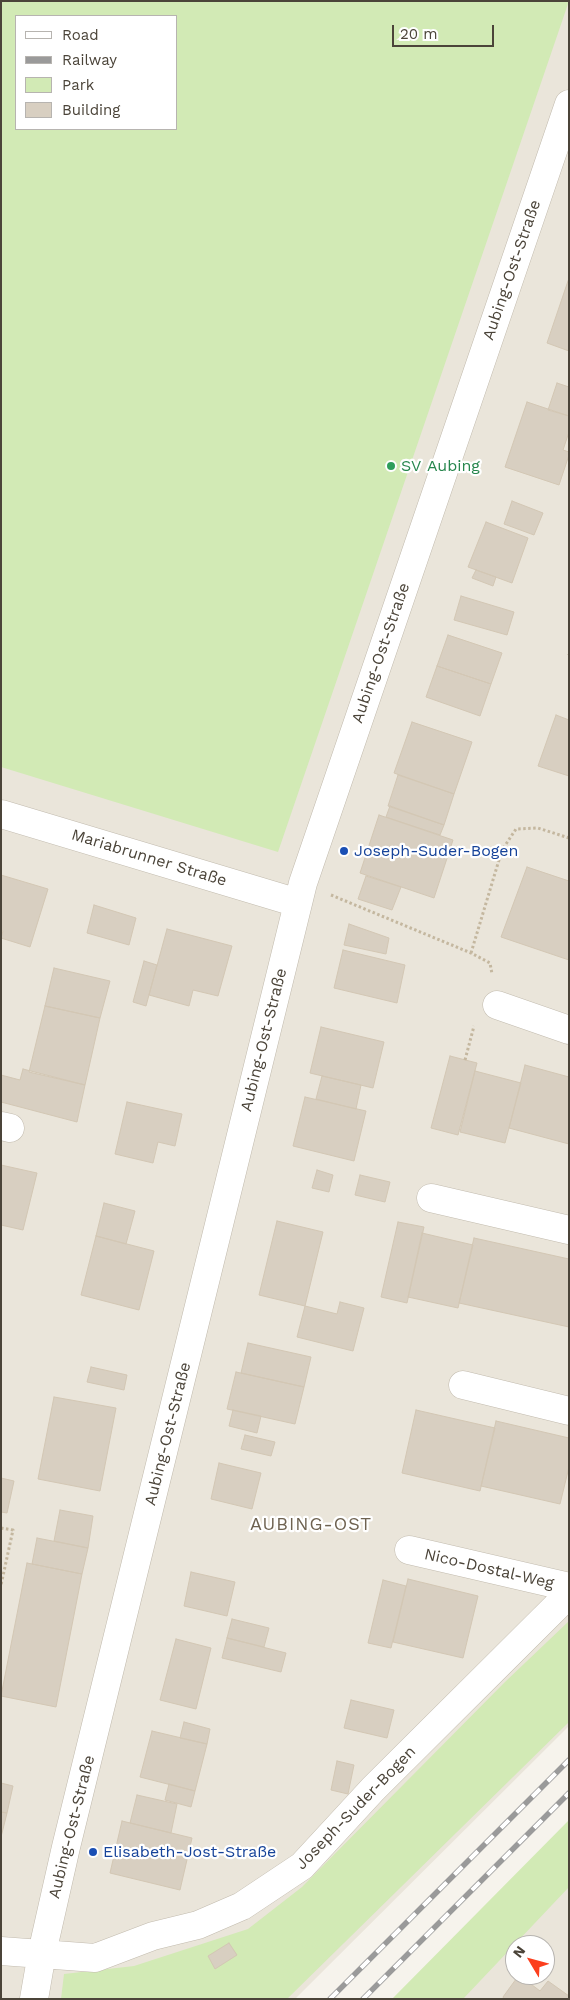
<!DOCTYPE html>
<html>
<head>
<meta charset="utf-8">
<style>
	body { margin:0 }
	#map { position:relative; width:570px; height:2000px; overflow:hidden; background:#f6f3ec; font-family:"Work Sans",sans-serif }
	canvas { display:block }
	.frame { position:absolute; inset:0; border:2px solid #4b4439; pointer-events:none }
	.legend { position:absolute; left:15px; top:15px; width:162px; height:115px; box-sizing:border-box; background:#fff; border:1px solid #b7b4b0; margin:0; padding:6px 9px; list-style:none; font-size:15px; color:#4b4439 }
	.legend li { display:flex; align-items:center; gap:10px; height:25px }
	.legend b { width:25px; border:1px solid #b7b4b0 }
	.north { position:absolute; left:505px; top:1935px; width:50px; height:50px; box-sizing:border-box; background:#fff; border:1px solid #b7b4b0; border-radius:50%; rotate:307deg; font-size:14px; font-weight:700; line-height:20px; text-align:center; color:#4b4439 }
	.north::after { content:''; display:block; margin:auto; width:18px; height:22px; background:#fc3f1d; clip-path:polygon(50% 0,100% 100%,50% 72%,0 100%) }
	.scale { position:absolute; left:392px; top:25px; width:102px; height:22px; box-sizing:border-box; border:2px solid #4b4439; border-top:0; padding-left:6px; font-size:15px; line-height:18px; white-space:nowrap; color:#4b4439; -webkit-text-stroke:4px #fff; paint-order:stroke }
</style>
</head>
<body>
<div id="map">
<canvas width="570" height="2000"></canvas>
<div class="frame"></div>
<ul class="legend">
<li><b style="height:6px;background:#fff"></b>Road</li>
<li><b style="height:6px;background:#9a9a9a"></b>Railway</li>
<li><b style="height:14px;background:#d2eab5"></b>Park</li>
<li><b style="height:14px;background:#d8cfc1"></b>Building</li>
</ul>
<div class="north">N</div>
<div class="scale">20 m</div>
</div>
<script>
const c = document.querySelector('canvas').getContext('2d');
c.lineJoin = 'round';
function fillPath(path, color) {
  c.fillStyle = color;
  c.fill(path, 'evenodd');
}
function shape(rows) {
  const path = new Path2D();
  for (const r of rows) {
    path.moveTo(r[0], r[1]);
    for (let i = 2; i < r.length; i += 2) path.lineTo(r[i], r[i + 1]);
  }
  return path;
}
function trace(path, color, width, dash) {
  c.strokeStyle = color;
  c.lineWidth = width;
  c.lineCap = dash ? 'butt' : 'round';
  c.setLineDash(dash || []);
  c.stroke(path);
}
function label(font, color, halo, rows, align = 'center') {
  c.font = font + ' "Work Sans",sans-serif';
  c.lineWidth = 4.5;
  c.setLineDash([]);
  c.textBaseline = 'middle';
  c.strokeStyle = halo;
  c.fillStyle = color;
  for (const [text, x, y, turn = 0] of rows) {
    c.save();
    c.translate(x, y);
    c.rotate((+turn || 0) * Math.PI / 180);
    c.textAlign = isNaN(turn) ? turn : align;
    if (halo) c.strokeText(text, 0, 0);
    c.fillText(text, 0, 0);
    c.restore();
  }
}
fillPath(shape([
	[1,1,569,1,569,1726,295,1999,1,1999],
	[16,16,176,16,176,129,16,129],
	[569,1842,569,1999,412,1999],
	[515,1945,545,1945,545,1975,515,1975]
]), '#eae5da');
fillPath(shape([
	[1,1,569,1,278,852,1,767],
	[16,16,176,16,176,129,16,129],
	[569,1621,569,1722,287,1999,61,1999,64,1974,134,1966,248,1929,302,1887,505,1682],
	[569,1820,569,1887,463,1999,392,1999]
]), '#d2eab5');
const building = shape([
	[569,278,569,351,547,343,569,278],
	[557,383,569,387,569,416,548,410,557,383],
	[527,402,569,416,569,432,563,450,569,452,569,455,559,485,505,467,527,402],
	[512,501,543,513,534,535,504,524,512,501],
	[486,522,528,538,512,583,468,567,486,522],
	[476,570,496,577,493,586,472,578,476,570],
	[461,596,514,612,507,635,454,620,461,596],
	[448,635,502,653,491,684,437,666,448,635],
	[437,666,491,684,480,716,426,697,437,666],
	[556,715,569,720,569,776,538,766,556,715],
	[412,722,472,742,454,794,394,773,412,722],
	[398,775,454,794,444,825,388,806,398,775],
	[390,806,444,825,440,835,386,817,390,806],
	[379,815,453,840,434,898,360,873,379,815],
	[527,867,569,881,569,960,501,937,527,867],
	[1,875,48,889,30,947,1,938,3,931,1,931,1,875],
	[366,876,401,887,392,910,358,899,366,876],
	[94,905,136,918,129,945,87,933,94,905],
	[349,924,389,938,386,954,344,945,349,924],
	[167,929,232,946,218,996,193,990,189,1006,149,995,167,929],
	[343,950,405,965,397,1003,334,988,343,950],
	[144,961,157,965,146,1006,133,1002,144,961],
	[54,968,110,981,100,1018,45,1006,54,968],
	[45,1006,100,1018,85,1085,29,1072,45,1006],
	[321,1027,384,1042,373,1088,310,1073,321,1027],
	[450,1056,477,1063,458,1135,431,1128,450,1056],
	[525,1065,569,1077,569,1144,509,1128,525,1065],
	[23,1069,85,1085,77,1122,1,1102,1,1075,20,1080,23,1069],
	[475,1071,521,1083,505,1143,460,1132,475,1071],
	[322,1076,361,1085,356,1109,316,1099,322,1076],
	[305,1097,366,1111,354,1161,293,1146,305,1097],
	[127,1102,182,1114,175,1146,158,1142,153,1163,115,1154,127,1102],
	[1,1165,37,1173,23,1230,1,1225,1,1165],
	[317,1170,333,1175,329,1192,312,1188,317,1170],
	[360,1175,390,1182,385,1202,355,1195,360,1175],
	[104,1203,135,1211,126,1244,96,1236,104,1203],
	[277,1221,323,1232,305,1306,259,1295,277,1221],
	[398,1222,424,1227,407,1303,381,1297,398,1222],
	[422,1233,473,1245,458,1308,408,1297,422,1233],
	[96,1236,154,1251,139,1310,81,1295,96,1236],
	[474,1238,569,1259,569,1327,459,1303,474,1238],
	[340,1302,364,1308,353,1351,297,1337,305,1306,337,1314,340,1302],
	[248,1343,311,1357,304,1387,241,1373,248,1343],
	[91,1367,127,1375,124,1390,87,1382,91,1367],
	[236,1372,304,1387,295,1424,227,1409,236,1372],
	[54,1397,116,1408,100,1491,38,1479,54,1397],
	[233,1410,261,1416,257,1433,229,1426,233,1410],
	[416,1410,495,1428,480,1491,402,1473,416,1410],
	[496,1421,569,1438,569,1467,560,1504,481,1486,496,1421],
	[245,1435,275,1442,271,1456,241,1449,245,1435],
	[219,1463,261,1473,252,1509,211,1499,219,1463],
	[1,1478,14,1481,7,1513,1,1512,1,1478],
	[60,1510,93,1516,88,1548,54,1541,60,1510],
	[37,1538,88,1548,82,1574,32,1564,37,1538],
	[27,1563,82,1574,56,1707,1,1696,27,1563],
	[191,1572,235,1582,227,1616,184,1606,191,1572],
	[408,1579,478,1596,463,1658,393,1642,408,1579],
	[383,1580,406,1586,391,1648,368,1643,383,1580],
	[232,1619,269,1628,264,1647,227,1638,232,1619],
	[227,1638,286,1653,281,1672,222,1658,227,1638],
	[176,1639,211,1648,196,1709,160,1700,176,1639],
	[351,1700,394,1710,387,1738,344,1728,351,1700],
	[184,1722,210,1729,207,1744,180,1738,184,1722],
	[152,1731,207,1744,195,1791,140,1777,152,1731],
	[337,1761,354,1765,348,1794,331,1790,337,1761],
	[1,1783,13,1786,7,1813,1,1812,1,1783],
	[169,1784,195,1791,191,1807,165,1800,169,1784],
	[137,1795,177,1804,171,1833,130,1823,137,1795],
	[1,1812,7,1813,1,1837,1,1812],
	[122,1821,192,1838,180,1890,110,1873,122,1821],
	[229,1943,237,1955,215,1969,208,1956,229,1943],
	[519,1975,540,1991,548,1981,569,1996,569,1999,504,1999,503,1997,519,1975]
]);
fillPath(building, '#d8cfc1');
trace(building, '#d3c7b4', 1);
const minor = shape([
	[1,814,298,903],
	[497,1005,569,1030],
	[1,1126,10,1128],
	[431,1198,569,1230],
	[463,1385,569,1411],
	[409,1550,569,1587],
	[1,1951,95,1958,153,1936,198,1925,242,1906,302,1866,373,1789,569,1594],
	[34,1999,42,1953,66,1847,303,883,569,104]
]);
trace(minor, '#c2bbae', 29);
trace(shape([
	[569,654,569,655],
	[331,895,471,953,490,963,492,974],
	[471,953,502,850,516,829,538,828,569,838],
	[465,1060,474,1026],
	[1,1528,13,1530,1,1585]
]), '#c4b79f', 3, [2.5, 2.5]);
trace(minor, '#fff', 28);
const rail = shape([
	[330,1999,569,1760],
	[363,1999,569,1793]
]);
trace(rail, '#9a9a9a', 5.5);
trace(rail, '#fff', 4, [11]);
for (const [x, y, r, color] of [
	[391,466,5,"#2e9e5b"],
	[344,851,5,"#1a4fb4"],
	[93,1852,5,"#1a4fb4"]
]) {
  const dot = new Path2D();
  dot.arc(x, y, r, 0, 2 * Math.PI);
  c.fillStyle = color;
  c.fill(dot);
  trace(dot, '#fff', 2);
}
label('16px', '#4b4439', '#fff', [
	["Aubing-Ost-Straße",512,270,-71],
	["Aubing-Ost-Straße",381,653,-71],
	["Mariabrunner Straße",149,858,17],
	["Aubing-Ost-Straße",264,1040,-76],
	["Aubing-Ost-Straße",168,1434,-76],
	["Nico-Dostal-Weg",489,1569,13],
	["Joseph-Suder-Bogen",356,1808,-46],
	["Aubing-Ost-Straße",72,1827,-76]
]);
label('16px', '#27864d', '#fff', [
	["SV Aubing",401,466]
], 'left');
label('16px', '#164399', '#fff', [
	["Joseph-Suder-Bogen",354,851],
	["Elisabeth-Jost-Straße",103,1852]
], 'left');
c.letterSpacing = '1px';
label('18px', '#6e6250', '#fff', [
	["AUBING-OST",311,1525]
]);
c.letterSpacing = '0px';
</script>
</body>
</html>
